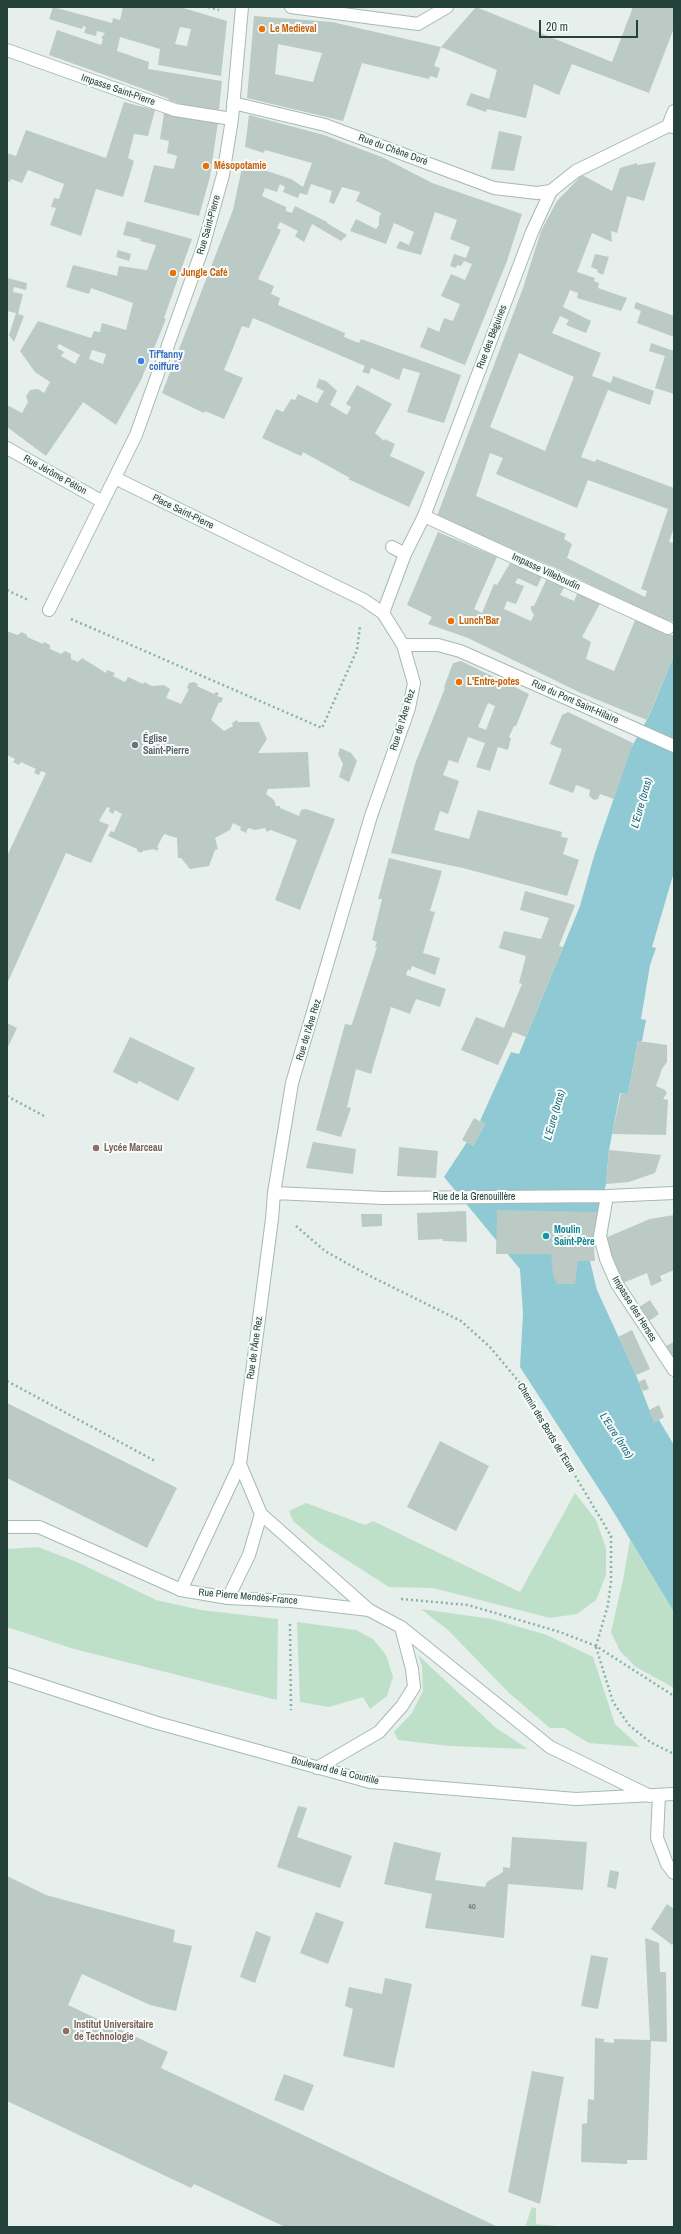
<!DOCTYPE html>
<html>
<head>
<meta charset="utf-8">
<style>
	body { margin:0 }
	#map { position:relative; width:681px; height:2234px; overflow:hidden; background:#e6efeb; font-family:"Archivo Narrow",sans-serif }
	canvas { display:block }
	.frame { position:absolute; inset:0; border:8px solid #24423a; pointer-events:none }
	.scale { position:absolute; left:539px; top:20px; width:99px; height:18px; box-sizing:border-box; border:2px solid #24423a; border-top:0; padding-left:5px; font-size:12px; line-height:14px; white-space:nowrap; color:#24423a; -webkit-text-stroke:3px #f7fbf9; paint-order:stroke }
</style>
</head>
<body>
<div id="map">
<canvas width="681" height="2234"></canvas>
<div class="frame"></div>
<div class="scale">20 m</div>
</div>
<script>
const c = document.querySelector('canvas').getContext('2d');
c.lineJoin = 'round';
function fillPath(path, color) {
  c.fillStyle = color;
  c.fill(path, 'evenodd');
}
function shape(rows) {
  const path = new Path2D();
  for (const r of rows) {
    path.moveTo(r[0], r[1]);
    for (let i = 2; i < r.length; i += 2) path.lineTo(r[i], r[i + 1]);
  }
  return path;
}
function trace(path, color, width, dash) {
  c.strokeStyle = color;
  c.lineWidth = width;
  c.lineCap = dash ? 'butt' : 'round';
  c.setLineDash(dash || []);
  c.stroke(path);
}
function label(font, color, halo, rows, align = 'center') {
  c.font = font + ' "Archivo Narrow",sans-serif';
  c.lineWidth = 4;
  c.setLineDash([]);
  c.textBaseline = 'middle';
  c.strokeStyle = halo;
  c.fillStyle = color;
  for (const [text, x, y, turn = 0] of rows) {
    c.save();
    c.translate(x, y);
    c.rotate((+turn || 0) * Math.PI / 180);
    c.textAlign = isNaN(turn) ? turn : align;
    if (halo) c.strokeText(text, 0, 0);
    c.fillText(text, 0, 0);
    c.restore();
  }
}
fillPath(shape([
	[575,1493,596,1520,606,1548,606,1575,596,1600,577,1614,550,1618,433,1588,389,1587,317,1541,293,1521,289,1511,306,1503,365,1525,373,1521,520,1592],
	[630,1540,674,1612,674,1688,636,1667,620,1651,611,1632,623,1580],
	[38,1547,77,1562,156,1600,201,1610,278,1619,277,1700,74,1649,7,1627,7,1549],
	[421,1609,492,1619,547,1635,593,1657,615,1724,640,1747,589,1743,564,1728,550,1728,509,1693,448,1630],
	[297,1622,356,1630,373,1639,386,1655,393,1677,387,1696,370,1709,363,1697,329,1707,300,1702],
	[418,1655,496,1728,528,1749,449,1746,398,1740,394,1732,412,1713,423,1691,422,1666],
	[532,2207,536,2208,536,2224,568,2227,525,2227]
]), '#bfe0c8');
fillPath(shape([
	[674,655,674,872,652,947,656,948,650,965,641,1019,646,1020,642,1041,638,1041,628,1094,620,1093,609,1150,606,1184,590,1261,597,1290,636,1375,654,1422,659,1420,674,1445,674,1612,608,1503,520,1367,523,1314,520,1269,444,1177,467,1142,473,1146,485,1124,480,1121,511,1052,519,1054,580,906,594,856,631,748,649,716],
	[578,1261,571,1309,569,1309,557,1289,555,1280,539,1271,539,1269]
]), '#8ec9d4');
trace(shape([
	[553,1204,573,1368,582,1381]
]), '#8ec9d4', 59);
fillPath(shape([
	[53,7,112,23,113,18,120,20,123,7,180,7,227,21,221,76,158,65,160,49,120,37,117,51,149,62,148,69,222,81,219,110,190,107,168,100,169,99,141,88,49,55,57,30,101,45,103,39,101,38,105,33,97,31,96,36,84,33,86,27,83,26,82,29,49,19],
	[180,27,191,29,187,46,175,44],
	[476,7,612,62,633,7,674,7,674,28,649,93,572,64,559,95,534,84,526,118,487,109,486,112,466,105,471,93,489,99,497,70,441,47],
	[254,16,332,22,441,47,434,66,440,68,437,78,430,76,429,79,362,63,343,121,247,98],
	[278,44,322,53,313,82,275,74],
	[124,102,155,110,148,136,134,134,128,158,134,161,123,197,96,189,81,236,50,225,56,208,51,207,54,198,59,199,64,184,28,170,22,183,11,179,10,182,7,181,7,153,16,156,26,130,106,158],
	[164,113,218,122,210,177,199,216,144,202,154,165,174,169,177,156,167,153,169,141,160,139],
	[249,115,324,135,384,158,432,183,522,214,507,261,465,365,420,347,428,327,439,332,444,318,453,321,460,304,441,296,451,274,465,280,472,264,464,261,461,266,457,265,456,268,450,266,454,254,466,258,470,247,450,239,457,220,435,212,421,255,396,248,400,241,409,245,414,232,394,223,386,244,350,231,356,219,376,229,379,225,379,218,381,213,356,201,360,192,342,187,334,204,329,202,332,191,311,184,307,195,300,193,298,198,283,192,285,187,280,184,277,192,265,188,262,196,286,207,286,211,292,213,295,206,327,222,327,223,347,235,341,241,312,224,304,242,295,236,298,231,280,222,277,228,281,230,258,279,274,286,271,294,280,298,278,305,345,333,344,337,359,343,361,339,461,375,444,423,407,412,420,373,403,368,399,380,371,368,369,374,362,372,365,366,253,318,249,328,242,326,224,370,243,378,224,419,205,411,204,413,162,393,233,210,243,163,291,179,303,187,312,163,265,150,264,153,245,147],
	[499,131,522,136,514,171,491,169],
	[656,162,644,201,627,196,617,233,611,231,612,242,592,233,577,272,595,278,594,281,599,283,598,288,627,298,621,311,577,298,578,293,570,290,563,307,591,321,586,333,566,325,569,320,560,316,552,333,601,353,592,376,611,383,613,376,654,391,650,405,608,390,581,457,595,462,596,459,674,488,674,527,669,542,674,543,674,622,662,619,558,569,437,516,523,288,541,231,557,201,582,175,612,191,620,168,637,163,637,165],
	[519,353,574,377,545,451,490,427],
	[490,453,503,458,496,474,577,508,588,480,668,509,641,589,647,591,645,597,567,558,572,544,564,539,566,534,476,496],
	[127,221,192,239,164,318,166,319,141,380,116,425,83,402,46,456,7,427,7,405,22,413,28,402,26,396,30,390,38,389,44,393,50,382,35,372,20,351,38,321,91,338,94,331,100,332,102,323,126,330,133,303,91,288,89,294,66,287,73,265,117,276,119,266,147,270,156,245,140,241,141,239,123,235],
	[59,344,80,355,75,364,61,356,64,352,57,348],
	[92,350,106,354,103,364,89,359],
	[118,250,131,254,129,261,116,257],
	[595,254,609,257,603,275,597,272,598,270,591,267],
	[7,278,27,283,26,290,14,287,13,292,23,294,18,314,24,316,14,342,9,335,16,313,7,311],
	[636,302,674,316,674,337,637,323,641,311,634,308],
	[651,343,674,351,674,394,655,388,665,356,649,351],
	[319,379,326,381,337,391,330,405,347,415,351,407,346,404,357,385,392,404,375,433,384,441,385,439,395,444,390,456,425,472,409,507,348,479,350,478,303,452,301,456,262,438,276,409,283,412,291,399,295,400,298,394,317,403,324,391,316,387],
	[438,532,497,557,474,609,482,613,494,584,497,585,510,563,542,576,537,587,518,578,515,583,524,586,516,604,507,601,504,609,531,621,534,615,531,610,531,606,534,606,547,578,565,586,560,595,574,601,578,592,601,602,582,637,591,642,586,659,614,671,636,618,674,636,674,655,647,720,581,693,468,638,428,624,432,617,407,605],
	[7,631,17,635,22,632,27,635,27,637,43,644,44,642,50,645,50,649,61,654,65,651,71,654,71,659,78,662,82,658,106,673,107,670,115,673,113,676,125,682,128,677,143,684,144,682,152,686,164,685,170,689,166,698,181,704,189,689,187,688,189,683,194,682,198,684,197,686,214,694,216,692,219,693,217,696,223,698,221,703,219,702,211,720,224,731,233,726,232,723,237,720,238,722,259,722,267,739,258,753,308,752,310,787,268,789,266,794,274,800,276,806,280,806,280,808,299,816,301,810,306,809,335,819,300,910,275,900,297,840,271,830,267,832,265,828,255,830,248,828,246,833,240,830,241,827,233,823,230,830,215,838,218,849,215,850,209,866,190,869,181,858,178,858,177,838,164,834,157,847,159,848,156,851,154,849,143,851,141,853,137,851,137,849,108,836,111,831,114,832,122,814,115,810,113,814,109,811,110,808,107,807,99,821,109,825,91,863,66,853,7,984,7,856,46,773,41,771,39,775,34,773,36,769,21,762,19,765,13,762,15,759,7,755],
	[461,661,529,694,516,726,514,726,509,737,511,738,508,750,498,747,490,771,476,767,485,743,468,737,458,763,449,760,443,775,459,781,448,814,440,811,434,830,469,839,478,810,562,832,561,837,568,838,563,854,579,860,567,896,463,868,391,853,415,764,445,688,444,687,453,663],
	[488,703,495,706,486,730,478,727],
	[568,712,633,743,614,799,600,794,598,799,594,800,589,796,590,790,576,785,573,793,549,784,562,749,550,744,562,715],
	[340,748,351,753,357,761,349,782,339,777,343,764,338,754],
	[389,858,442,871,430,911,435,912,423,953,440,958,435,975,412,966,410,971,408,969,406,975,446,989,440,1007,416,999,410,1014,391,1007,371,1074,356,1069,347,1107,351,1108,341,1137,316,1130,345,1024,351,1025,352,1024,377,947,375,947,377,942,372,940,382,899,378,899],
	[525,891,575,905,559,946,563,947,526,1037,513,1032,498,1065,461,1050,476,1017,504,1028,522,984,519,983,526,956,499,948,504,931,541,939,549,918,520,910],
	[7,1023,17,1028,7,1049],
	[130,1037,195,1068,178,1101,139,1081,137,1084,113,1072],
	[638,1041,667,1045,667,1062,662,1069,656,1086,665,1090,667,1093,663,1099,668,1100,666,1135,612,1134,621,1093,628,1094],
	[474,1118,485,1124,473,1146,462,1140],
	[313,1142,356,1149,353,1174,306,1168],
	[399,1147,438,1151,436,1178,397,1176],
	[609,1150,661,1155,655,1173,629,1182,606,1184],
	[497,1210,600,1212,594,1250,595,1261,578,1261,575,1284,557,1284,553,1275,551,1254,496,1254],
	[466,1211,467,1242,443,1241,443,1239,418,1240,417,1213],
	[361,1214,382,1214,382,1226,362,1227],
	[674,1215,674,1270,660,1276,662,1281,651,1286,647,1273,623,1283,605,1238,650,1219],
	[650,1300,659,1314,649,1321,639,1307],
	[632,1330,650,1369,636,1375,618,1337],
	[674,1342,674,1358,666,1346],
	[645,1379,649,1389,643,1391,638,1382],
	[7,1403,177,1488,147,1548,7,1478],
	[659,1405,664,1417,654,1423,649,1410],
	[440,1441,489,1466,456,1531,407,1507],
	[298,1806,307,1808,297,1837,352,1856,340,1888,277,1867],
	[512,1837,587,1842,583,1890,508,1884,504,1938,425,1928,432,1894,384,1884,394,1842,441,1853,435,1880,485,1887,487,1882,503,1872,503,1867,510,1868],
	[610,1870,619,1872,616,1889,607,1887],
	[7,1876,46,1895,175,1930,173,1942,192,1946,176,2011,150,2005,82,1974,68,2005,168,2052,161,2068,498,2227,285,2227,194,2184,191,2188,7,2101],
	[667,1904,674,1909,674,1942,672,1945,651,1929],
	[316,1912,344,1922,328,1964,300,1953],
	[256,1931,271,1937,255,1983,240,1977],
	[645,1938,659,1943,660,1972,666,1972,667,2042,651,2041,647,2160,627,2160,627,2164,581,2162,582,2124,587,2123,588,2099,594,2100,595,2038,604,2039,604,2042,614,2043,614,2039,650,2040],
	[591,1955,608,1958,598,2009,581,2006],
	[385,1978,412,1984,394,2068,343,2056,353,2009,345,2006,349,1987,382,1994],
	[532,2071,564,2077,540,2204,508,2192],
	[284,2074,314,2085,303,2111,274,2100]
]), '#bbcac4');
const lane = shape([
	[392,547,405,554]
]);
const street = shape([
	[291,7,418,24,447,7],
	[7,50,175,110,232,119],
	[233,103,325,125,494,188,537,193,551,191],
	[668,126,674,111],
	[7,448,103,502],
	[115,478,364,600,383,613,403,645,414,683,409,708,371,816,292,1083,274,1193,272,1219,240,1464,181,1590],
	[424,516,668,628],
	[49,610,136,435,203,247,223,175,232,119,242,7],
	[383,613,405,554,424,516,532,232,551,191,576,171,668,126,674,127],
	[403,645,438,645,460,651,674,746],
	[274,1193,383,1198,607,1196,674,1193],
	[607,1196,600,1236,606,1259,617,1284,674,1370],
	[240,1464,261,1514,369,1610],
	[228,1598,249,1555,261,1514],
	[659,1795,657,1838,667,1864,674,1873]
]);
const secondary = shape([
	[7,1527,39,1527,181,1590,228,1598,291,1601,369,1610,401,1627,550,1747,650,1796],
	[7,1674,154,1722,370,1782,576,1799,674,1794],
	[317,1768,379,1732,402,1706,414,1687,412,1669,401,1627]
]);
trace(lane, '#a8b8b2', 14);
trace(street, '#a8b8b2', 14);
trace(secondary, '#a4bbb3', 14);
trace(shape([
	[208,7,219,10],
	[7,590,28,600],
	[71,619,322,728,357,650,360,626],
	[7,1096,44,1116],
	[296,1226,325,1251,368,1275,461,1321,490,1347,520,1383,611,1536,611,1581,608,1605,596,1646],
	[7,1381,155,1461],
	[401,1599,468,1605,560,1632,596,1646,674,1696],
	[290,1624,291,1710],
	[596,1647,613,1702,629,1725,650,1742,674,1754]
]), '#86b3a5', 2.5, [2, 3]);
trace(lane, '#fff', 12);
trace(street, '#fff', 12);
trace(secondary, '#fff', 12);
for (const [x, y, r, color] of [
	[262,29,4,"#e8710a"],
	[206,166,4,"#e8710a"],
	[173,273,4,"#e8710a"],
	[141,361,4,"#3f7fe0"],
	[451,621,4,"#e8710a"],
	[459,682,4,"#e8710a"],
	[135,745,4,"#6b7280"],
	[96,1148,4,"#8d6e63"],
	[546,1236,4,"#0f9aa8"],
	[66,2031,4,"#8d6e63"]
]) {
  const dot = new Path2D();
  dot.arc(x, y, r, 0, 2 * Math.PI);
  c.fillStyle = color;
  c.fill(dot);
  trace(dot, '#f7fbf9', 1.5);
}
label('8px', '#4a645c', null, [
	["40",472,1907]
]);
label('bold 10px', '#c56008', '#f7fbf9', [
	["Le Medieval",270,29],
	["Mésopotamie",214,166],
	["Jungle Café",181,273],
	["Lunch'Bar",459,621],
	["L'Entre-potes",467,682]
], 'left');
label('10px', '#24423a', '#f7fbf9', [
	["Impasse Saint-Pierre",118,90,19],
	["Rue du Chêne Doré",393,150,20],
	["Rue Saint-Pierre",209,225,-74],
	["Rue des Béguines",492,337,-69],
	["Rue Jérôme Pétion",55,475,29],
	["Place Saint-Pierre",183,512,26],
	["Impasse Villeboudin",546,572,25],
	["Rue du Pont Saint-Hilaire",575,702,24],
	["Rue de l'Âne Rez",403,720,-73],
	["Rue de l'Âne Rez",309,1030,-73],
	["Rue de la Grenouillère",474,1197],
	["Impasse des Herses",634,1309,58],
	["Rue de l'Âne Rez",255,1348,-82],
	["Chemin des Bords de l'Eure",546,1428,59],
	["Rue Pierre Mendès-France",248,1597,5],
	["Boulevard de la Courtille",335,1771,14]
]);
label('bold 10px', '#366cbe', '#f7fbf9', [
	["Tif'fanny",149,355],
	["coiffure",149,367]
], 'left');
label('bold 10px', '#5b616d', '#f7fbf9', [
	["Église",143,739],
	["Saint-Pierre",143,751]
], 'left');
label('bold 10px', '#785e54', '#f7fbf9', [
	["Lycée Marceau",104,1148],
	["Institut Universitaire",74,2025],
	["de Technologie",74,2037]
], 'left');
label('bold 10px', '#0d838f', '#f7fbf9', [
	["Moulin",554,1230],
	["Saint-Père",554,1242]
], 'left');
label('italic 11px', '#1c6f80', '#f7fbf9', [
	["L'Eure (bras)",642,803,-74],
	["L'Eure (bras)",555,1115,-74],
	["L'Eure (bras)",616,1436,57]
]);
</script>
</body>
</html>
